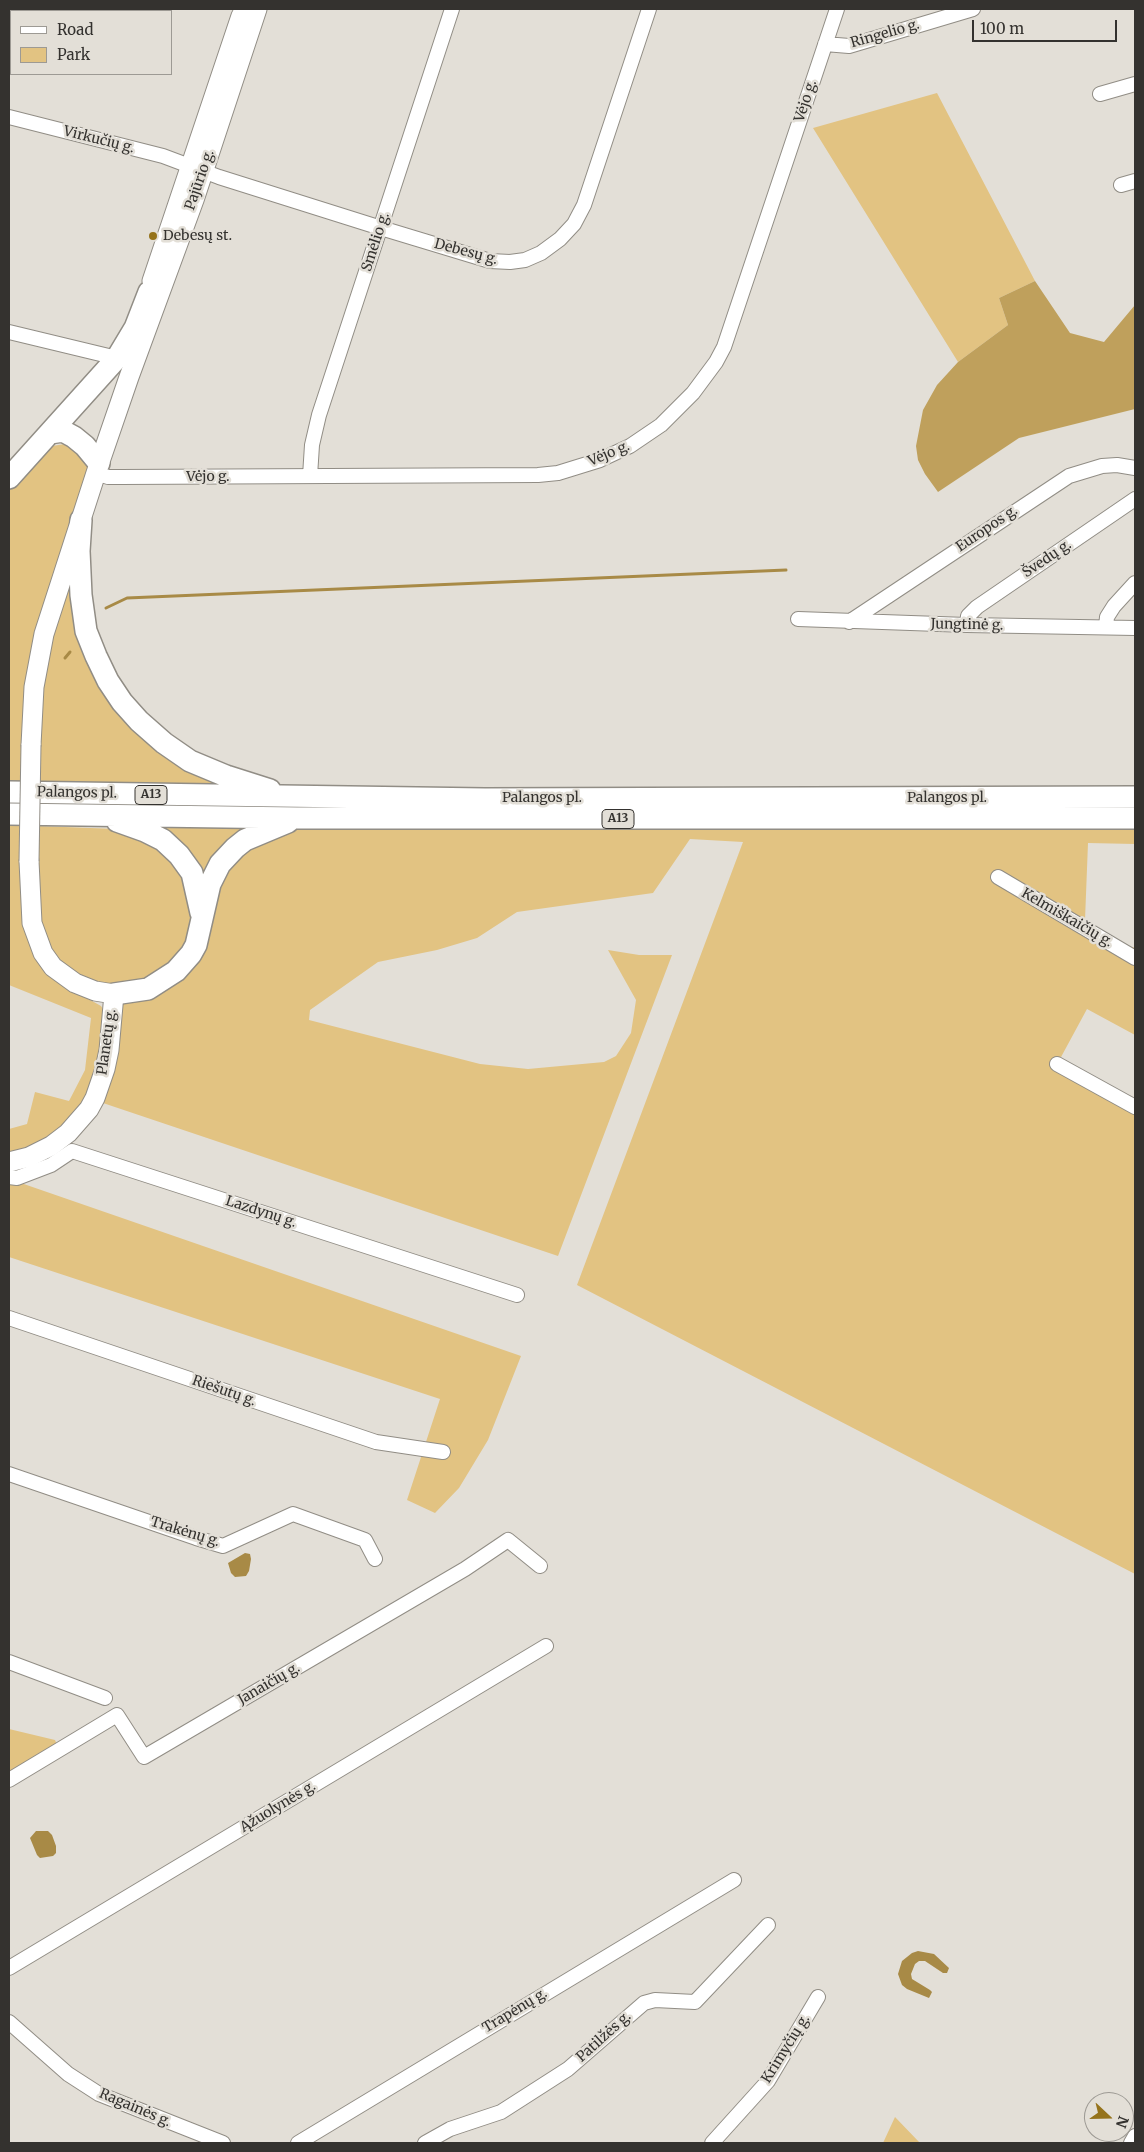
<!DOCTYPE html>
<html>
<head>
<meta charset="utf-8">
<style>
	body { margin:0 }
	#map { position:relative; width:1144px; height:2152px; overflow:hidden; background:#e3dfd7; font-family:Merriweather,serif }
	canvas { display:block }
	.frame { position:absolute; inset:0; border:10px solid #34322f; pointer-events:none }
	.legend { position:absolute; left:10px; top:10px; width:162px; height:65px; box-sizing:border-box; background:#e3dfd7; border:1px solid #9d9a94; margin:0; padding:6px 9px; list-style:none; font-size:15px; color:#34322f }
	.legend li { display:flex; align-items:center; gap:10px; height:25px }
	.legend b { width:25px; border:1px solid #9d9a94 }
	.north { position:absolute; left:1084px; top:2092px; width:50px; height:50px; box-sizing:border-box; background:#e3dfd7; border:1px solid #9d9a94; border-radius:50%; rotate:111deg; font-size:14px; font-weight:700; line-height:20px; text-align:center; color:#34322f }
	.north::after { content:''; display:block; margin:auto; width:18px; height:22px; background:#95731b; clip-path:polygon(50% 0,100% 100%,50% 72%,0 100%) }
	.scale { position:absolute; left:972px; top:20px; width:145px; height:22px; box-sizing:border-box; border:2px solid #34322f; border-top:0; padding-left:6px; font-size:15px; line-height:18px; white-space:nowrap; color:#34322f; -webkit-text-stroke:4px #e3dfd7; paint-order:stroke }
</style>
</head>
<body>
<div id="map">
<canvas width="1144" height="2152"></canvas>
<div class="frame"></div>
<ul class="legend">
<li><b style="height:6px;background:#fff"></b>Road</li>
<li><b style="height:14px;background:#e2c382"></b>Park</li>
</ul>
<div class="north">N</div>
<div class="scale">100 m</div>
</div>
<script>
const c = document.querySelector('canvas').getContext('2d');
c.lineJoin = 'round';
function fillPath(path, color) {
  c.fillStyle = color;
  c.fill(path, 'evenodd');
}
function shape(rows) {
  const path = new Path2D();
  for (const r of rows) {
    path.moveTo(r[0], r[1]);
    for (let i = 2; i < r.length; i += 2) path.lineTo(r[i], r[i + 1]);
  }
  return path;
}
function trace(path, color, width, dash) {
  c.strokeStyle = color;
  c.lineWidth = width;
  c.lineCap = dash ? 'butt' : 'round';
  c.setLineDash(dash || []);
  c.stroke(path);
}
function label(font, color, halo, rows, align = 'center') {
  c.font = font + ' Merriweather,serif';
  c.lineWidth = 5;
  c.setLineDash([]);
  c.textBaseline = 'middle';
  c.strokeStyle = halo;
  c.fillStyle = color;
  for (const [text, x, y, turn = 0] of rows) {
    c.save();
    c.translate(x, y);
    c.rotate((+turn || 0) * Math.PI / 180);
    c.textAlign = isNaN(turn) ? turn : align;
    if (halo) c.strokeText(text, 0, 0);
    c.fillText(text, 0, 0);
    c.restore();
  }
}
fillPath(shape([
	[937,93,1035,281,999,298,1008,325,958,362,813,128],
	[65,444,76,448,87,464,90,473,30,668,22,723,21,783,9,782,9,487,52,446],
	[73,565,115,703,236,786,38,782,39,712,49,648],
	[144,823,258,825,208,878],
	[9,826,20,826,21,899,27,932,58,982,101,1006,106,1014,98,1077,80,1112,48,1141,9,1154,9,1129,27,1124,35,1092,69,1101,85,1070,91,1018,9,985],
	[38,826,116,829,174,856,195,901,192,933,182,954,162,974,134,986,91,985,53,959,38,925],
	[297,830,1135,830,1135,844,1088,843,1085,920,1131,948,1135,947,1135,1035,1087,1009,1054,1070,1135,1114,1135,1574,577,1285,743,842,690,839,653,893,517,912,477,938,437,950,378,962,310,1010,309,1020,480,1064,528,1069,604,1062,616,1056,631,1033,636,1000,608,950,639,955,672,955,558,1256,100,1102,122,1004,164,988,226,864,278,832],
	[18,1182,521,1356,488,1440,459,1488,435,1513,407,1500,440,1399,9,1257,9,1183],
	[9,1729,55,1740,57,1745,9,1774],
	[895,2117,920,2143,883,2143]
]), '#e2c382');
fillPath(shape([
	[1035,281,1070,333,1104,342,1135,305,1135,409,1019,438,938,492,925,474,918,460,916,446,923,410,937,385,958,362,1008,325,999,298]
]), '#bfa05c');
fillPath(shape([
	[245,1553,250,1554,251,1559,249,1571,246,1576,235,1577,231,1573,228,1563],
	[36,1831,48,1831,52,1835,56,1846,56,1853,53,1856,40,1858,37,1855,30,1838],
	[918,1951,934,1954,949,1968,947,1973,943,1973,925,1961,919,1961,915,1964,911,1974,912,1979,930,1990,932,1992,929,1998,907,1989,902,1985,898,1974,902,1961,912,1953]
]), '#a88a46');
trace(shape([
	[106,608,127,598,786,570],
	[65,658,70,652]
]), '#a88a46', 3);
const minor = shape([
	[825,44,849,46,973,9],
	[1100,94,1135,84],
	[9,117,163,156,219,177,381,228,490,261,510,262,525,260,541,253,560,239,574,224,584,205,649,9],
	[1121,185,1135,181],
	[9,332,117,358],
	[96,473,108,477,120,477,538,475,558,473,600,460,630,446,661,425,693,393,716,362,724,347,837,9],
	[310,476,312,445,319,415,452,9],
	[798,619,967,625,1135,628],
	[849,622,1069,476,1102,466,1117,465,1135,468],
	[967,625,968,616,977,607,1135,499],
	[1106,627,1107,617,1114,606,1135,583],
	[998,877,1135,958],
	[1057,1064,1135,1107],
	[9,1177,17,1178,51,1165,72,1151,517,1295],
	[9,1318,376,1442,443,1452],
	[9,1474,196,1538,223,1546,293,1514,365,1540,375,1559],
	[9,1662,105,1698],
	[9,1780,117,1715,144,1757,465,1569,508,1540,540,1566],
	[9,1968,546,1646],
	[9,2022,68,2074,99,2094,223,2143],
	[298,2143,734,1880],
	[425,2143,450,2129,501,2112,568,2069,644,2003,655,2000,695,2002,768,1925],
	[712,2143,768,2081,818,1997],
	[1131,2143,1135,2136]
]);
const major = shape([
	[152,281,241,16],
	[31,745,34,687,44,634,96,473,129,377,194,200,257,9],
	[9,1162,29,1157,51,1146,68,1133,89,1109,95,1098,105,1069,109,1050,114,994,95,991,75,983,53,967,43,953,32,923,29,861]
]);
const highway = shape([
	[50,433,63,431,74,437,85,446,99,463],
	[9,478,117,358,135,328,149,292],
	[81,520,79,551,81,595,86,631,96,656,108,681,122,702,139,721,164,743,190,761,226,776,270,790],
	[9,792,485,799,1135,797],
	[9,814,297,818,1135,818],
	[117,821,145,831,163,840,179,855,192,873,201,913],
	[114,994,148,989,176,971,191,954,196,945,210,884,220,864,235,848,245,840,288,822]
]);
trace(minor, '#918d85', 16);
trace(major, '#918d85', 21);
trace(highway, '#918d85', 24);
trace(minor, '#fff', 14);
trace(major, '#fff', 19);
trace(highway, '#fff', 21);
const majorBridge = shape([
	[29,861,31,745]
]);
trace(majorBridge, '#918d85', 21, []);
trace(majorBridge, '#fff', 19);
for (const [x, y, r, color] of [
	[153,236,5,"#95731b"]
]) {
  const dot = new Path2D();
  dot.arc(x, y, r, 0, 2 * Math.PI);
  c.fillStyle = color;
  c.fill(dot);
  trace(dot, '#e3dfd7', 2);
}
for (const [x, y, w] of [
	[151,795,32],
	[618,819,32]
]) {
  const box = new Path2D();
  box.roundRect(x - w / 2, y - 9.5, w, 19, 4);
  c.fillStyle = '#e3dfd7';
  c.fill(box);
  trace(box, '#34322f', 1);
}
label('bold 12px', '#34322f', null, [
	["A13",151,795],
	["A13",618,819]
]);
label('14px', '#34322f', '#e3dfd7', [
	["Ringelio g.",885,34,-16],
	["Vėjo g.",806,101,-72],
	["Virkučių g.",99,140,14],
	["Pajūrio g.",200,180,-71],
	["Smėlio g.",376,242,-72],
	["Debesų g.",466,252,15],
	["Vėjo g.",609,454,-23],
	["Vėjo g.",208,477],
	["Europos g.",987,529,-34],
	["Švedų g.",1047,559,-34],
	["Jungtinė g.",967,625,1],
	["Palangos pl.",77,793,1],
	["Palangos pl.",542,798],
	["Palangos pl.",947,798],
	["Kelmiškaičių g.",1067,918,30],
	["Planetų g.",107,1042,-82],
	["Lazdynų g.",261,1212,18],
	["Riešutų g.",224,1391,19],
	["Trakėnų g.",185,1532,17],
	["Janaičių g.",269,1684,-30],
	["Ąžuolynės g.",278,1807,-31],
	["Trapėnų g.",515,2011,-31],
	["Patilžės g.",604,2037,-42],
	["Krimyčių g.",786,2049,-58],
	["Ragainės g.",135,2108,23]
]);
label('14px', '#34322f', '#e3dfd7', [
	["Debesų st.",163,236]
], 'left');
</script>
</body>
</html>
